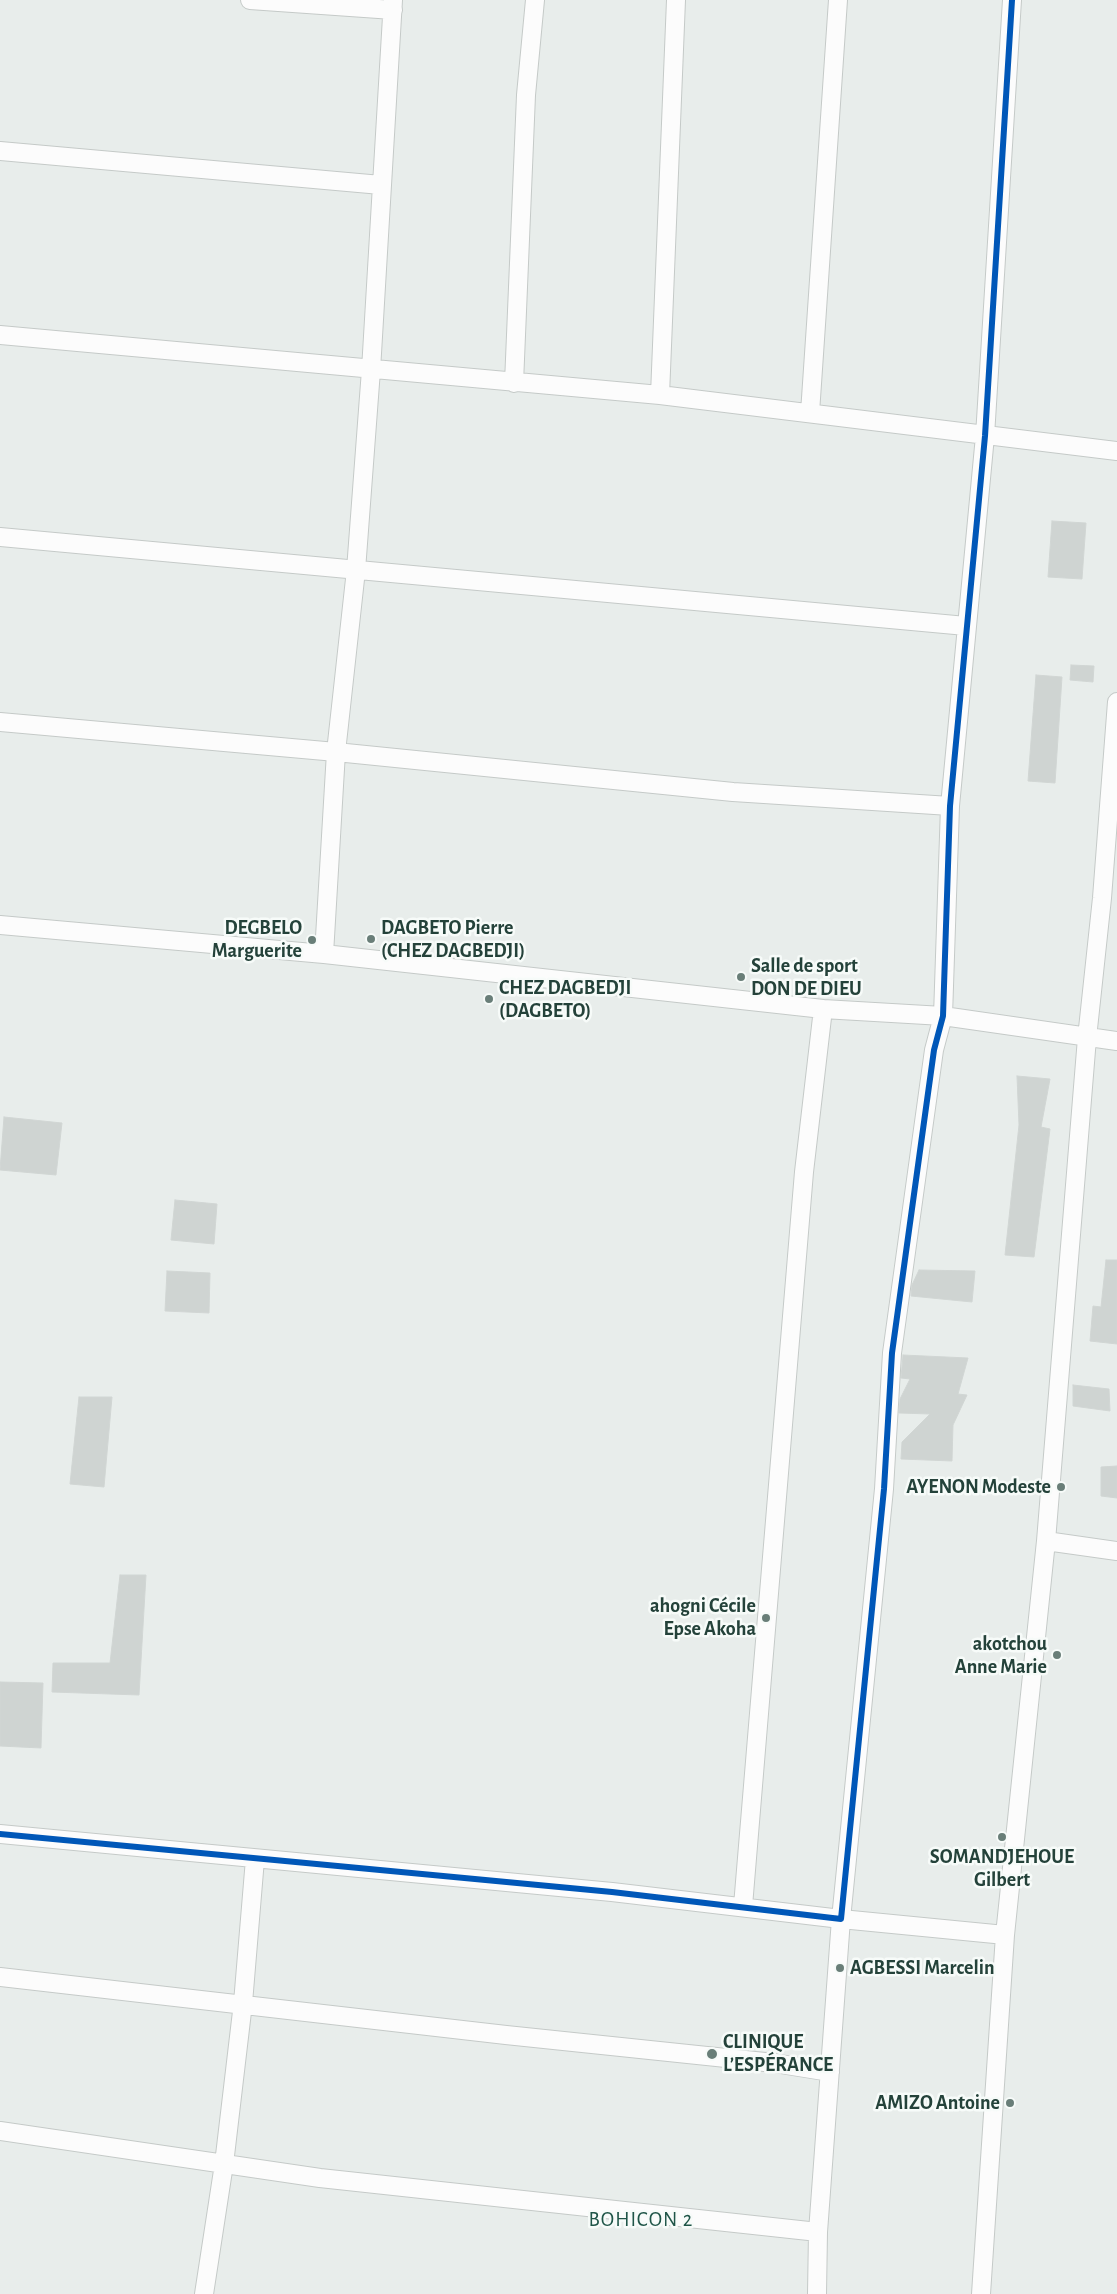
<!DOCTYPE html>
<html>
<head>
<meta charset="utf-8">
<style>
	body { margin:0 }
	canvas { display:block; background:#e8edeb }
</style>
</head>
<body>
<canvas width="1117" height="2294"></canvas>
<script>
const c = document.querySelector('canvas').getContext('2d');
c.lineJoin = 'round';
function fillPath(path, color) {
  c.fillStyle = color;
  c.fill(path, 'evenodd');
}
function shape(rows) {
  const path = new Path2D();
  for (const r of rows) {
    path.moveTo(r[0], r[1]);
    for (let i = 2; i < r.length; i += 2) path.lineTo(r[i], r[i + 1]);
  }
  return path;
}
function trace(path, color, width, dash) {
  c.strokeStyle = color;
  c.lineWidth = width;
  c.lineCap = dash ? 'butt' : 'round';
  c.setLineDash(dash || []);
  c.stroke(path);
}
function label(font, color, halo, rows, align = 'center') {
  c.font = font + ' "Alegreya Sans",sans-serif';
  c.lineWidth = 5;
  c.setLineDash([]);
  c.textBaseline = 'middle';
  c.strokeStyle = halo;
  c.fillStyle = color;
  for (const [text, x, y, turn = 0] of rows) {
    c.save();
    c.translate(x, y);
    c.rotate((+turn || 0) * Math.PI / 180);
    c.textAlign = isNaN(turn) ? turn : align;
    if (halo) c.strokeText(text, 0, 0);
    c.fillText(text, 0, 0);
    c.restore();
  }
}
const building = shape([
	[1052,521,1086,523,1082,579,1048,577,1052,521],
	[1071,665,1094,666,1093,682,1070,680,1071,665],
	[1036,675,1062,677,1055,783,1028,781,1036,675],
	[1017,1076,1050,1079,1041,1127,1050,1129,1034,1257,1005,1255,1019,1125,1017,1076],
	[4,1117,62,1123,56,1175,0,1170,4,1117],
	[175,1200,217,1204,214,1244,171,1240,175,1200],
	[1106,1260,1117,1260,1117,1344,1090,1341,1093,1306,1101,1307,1106,1260],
	[919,1270,975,1271,972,1302,911,1296,912,1285,919,1270],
	[167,1271,210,1273,209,1313,165,1311,167,1271],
	[903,1355,968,1358,958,1394,967,1395,953,1425,952,1461,901,1459,902,1442,930,1414,899,1413,900,1399,910,1379,901,1378,903,1355],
	[1073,1385,1109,1389,1110,1411,1073,1406,1073,1385],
	[79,1397,112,1397,104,1487,70,1484,79,1397],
	[1117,1466,1117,1498,1101,1496,1101,1467,1117,1466],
	[120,1575,146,1575,139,1695,52,1692,53,1663,110,1663,120,1575],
	[0,1682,43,1683,41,1748,0,1746,0,1682]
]);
fillPath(building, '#cfd4d2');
trace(building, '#d1d6d4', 1);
const street = shape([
	[250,0,393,10],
	[0,151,381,185],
	[0,335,660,395,1117,451],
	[514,383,526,95,535,0],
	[660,395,676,0],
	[810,413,838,0],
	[0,537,966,626],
	[0,722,336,752,733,792,950,806],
	[0,925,324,954,823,1009,943,1016,1117,1041],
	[324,954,336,752,356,570,371,370,393,0],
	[1046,1541,1117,1551],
	[0,1834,612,1892,841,1919,884,1489,892,1353,934,1050,943,1016,950,806,985,436,1012,0],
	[743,1906,804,1172,823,1009],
	[0,1977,506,2035,774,2063,830,2072],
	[0,2131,320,2178,818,2232],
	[204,2294,224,2164,243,2003,255,1859],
	[817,2294,818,2232,841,1919,1005,1935],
	[981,2294,1005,1935,1046,1541,1087,1038,1102,898,1117,702]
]);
trace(street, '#c5cac8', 20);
trace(street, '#fcfcfc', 18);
trace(shape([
	[0,1834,612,1892,841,1919,884,1489,892,1353,934,1050,943,1016,950,806,985,436,1012,0]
]), '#0057b8', 6);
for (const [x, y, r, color] of [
	[371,939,5,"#697e78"],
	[312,940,5,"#697e78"],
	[741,977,5,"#697e78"],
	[489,999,5,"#697e78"],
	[1061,1487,5,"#697e78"],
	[766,1618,5,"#697e78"],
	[1057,1655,5,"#697e78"],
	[1002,1837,5,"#697e78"],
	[840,1968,5,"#697e78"],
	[712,2054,6,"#697e78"],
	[1010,2103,5,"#697e78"]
]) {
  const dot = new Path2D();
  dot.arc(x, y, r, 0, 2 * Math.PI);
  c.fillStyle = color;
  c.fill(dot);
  trace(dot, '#f7fbf9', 2);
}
label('bold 20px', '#24423a', '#f7fbf9', [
	["DEGBELO",302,928],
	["Marguerite",302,951],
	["DAGBETO Pierre",381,928,"left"],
	["(CHEZ DAGBEDJI)",381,951,"left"],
	["Salle de sport",751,966,"left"],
	["DON DE DIEU",751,989,"left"],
	["CHEZ DAGBEDJI",499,988,"left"],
	["(DAGBETO)",499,1011,"left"],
	["AYENON Modeste",1051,1487],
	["ahogni Cécile",756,1606],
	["Epse Akoha",756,1629],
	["akotchou",1047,1644],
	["Anne Marie",1047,1667],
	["SOMANDJEHOUE",1002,1857,"center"],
	["Gilbert",1002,1880,"center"],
	["AGBESSI Marcelin",850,1968,"left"],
	["CLINIQUE",723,2042,"left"],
	["L’ESPÉRANCE",723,2065,"left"],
	["AMIZO Antoine",1000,2103]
], 'right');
c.letterSpacing = '1px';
label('21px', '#1f5548', '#f7fbf9', [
	["BOHICON 2",641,2220]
]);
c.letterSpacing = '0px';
</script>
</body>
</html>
